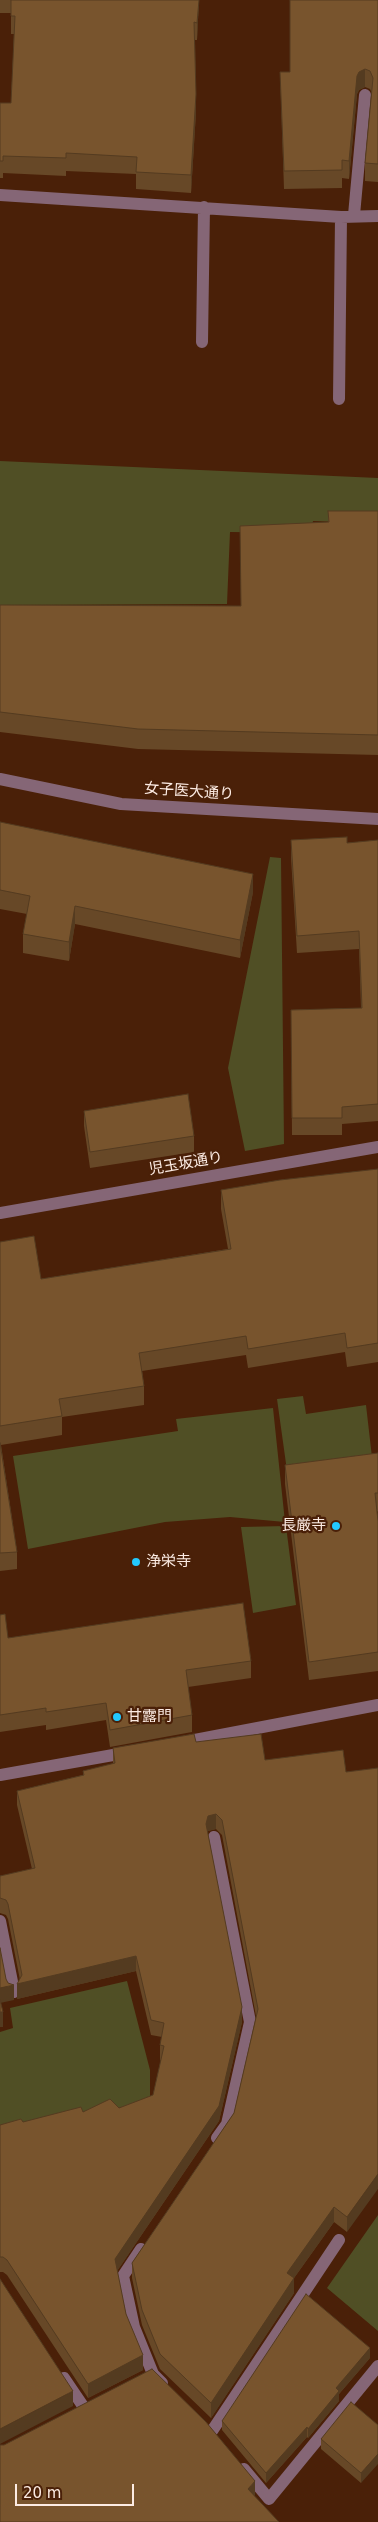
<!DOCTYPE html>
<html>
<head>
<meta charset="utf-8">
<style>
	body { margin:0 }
	#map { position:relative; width:378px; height:2522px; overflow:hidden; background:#4a2008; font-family:"DejaVu Sans",sans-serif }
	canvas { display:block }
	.scale { position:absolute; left:15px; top:2484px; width:119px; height:22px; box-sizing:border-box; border:2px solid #fcebe3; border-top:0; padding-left:6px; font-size:15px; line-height:18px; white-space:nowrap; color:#fcebe3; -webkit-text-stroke:4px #4a2008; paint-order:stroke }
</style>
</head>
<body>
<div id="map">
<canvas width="378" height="2522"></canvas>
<div class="scale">20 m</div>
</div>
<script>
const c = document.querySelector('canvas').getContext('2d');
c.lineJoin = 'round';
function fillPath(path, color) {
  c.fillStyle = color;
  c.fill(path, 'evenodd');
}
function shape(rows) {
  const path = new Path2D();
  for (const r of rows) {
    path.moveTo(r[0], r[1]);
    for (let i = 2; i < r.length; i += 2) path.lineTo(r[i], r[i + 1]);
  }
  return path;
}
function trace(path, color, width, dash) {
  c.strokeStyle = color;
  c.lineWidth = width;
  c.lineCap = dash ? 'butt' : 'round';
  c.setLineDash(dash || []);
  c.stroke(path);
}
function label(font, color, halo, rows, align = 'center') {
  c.font = font + ' "DejaVu Sans","Noto Sans JP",sans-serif';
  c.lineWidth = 4.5;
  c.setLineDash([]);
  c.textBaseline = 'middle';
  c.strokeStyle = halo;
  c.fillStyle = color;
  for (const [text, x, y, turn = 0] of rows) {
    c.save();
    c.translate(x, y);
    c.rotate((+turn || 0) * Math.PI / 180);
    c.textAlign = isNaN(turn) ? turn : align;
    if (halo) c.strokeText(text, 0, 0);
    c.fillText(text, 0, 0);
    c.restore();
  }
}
fillPath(shape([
	[0,461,378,478,378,523,313,521,311,533,230,532,227,604,0,605],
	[270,857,281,858,284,1144,245,1151,228,1068],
	[303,1396,306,1414,366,1405,373,1466,288,1478,277,1399],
	[273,1408,285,1522,230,1517,165,1522,28,1549,13,1456,178,1431,176,1419],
	[286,1526,296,1605,253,1613,241,1527],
	[127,1981,150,2070,150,2101,0,2134,0,2032,13,2028,10,2008],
	[378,2215,378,2331,327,2288]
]), '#504f25');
trace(shape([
	[0,195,341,217,378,216],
	[354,215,365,95],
	[202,342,204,207],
	[339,399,341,217],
	[0,779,121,804,378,819],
	[0,1213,378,1147],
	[179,1743,378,1705],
	[0,1775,130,1752],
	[214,1837,250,2022,227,2124,217,2138],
	[0,1921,14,1992],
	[141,2249,123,2276,134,2327,153,2374,162,2383],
	[64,2378,85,2409],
	[212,2431,339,2240],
	[244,2469,269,2499,378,2366]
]), '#856676', 12);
fillPath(shape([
	[0,0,199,0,197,40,195,40,196,112,191,193,136,189,136,174,66,171,66,176,3,173,3,178,0,178,0,103,11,103,14,34,11,34,11,13,0,13],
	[378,0,378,182,365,181,365,163,372,93,370,89,365,87,359,90,357,94,349,179,342,178,342,188,284,189,280,72,290,72],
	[328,511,378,511,378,755,138,749,0,732,0,605,241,606,328,522],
	[0,822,253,892,240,958,75,924,69,961,23,953,23,934,27,914,0,909],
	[291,840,347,843,378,840,378,1121,342,1124,342,1135,292,1135,291,1010,361,1008,359,949,297,953,291,858],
	[84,1111,194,1136,194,1152,90,1168,84,1126],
	[378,1169,378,1362,347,1367,345,1352,248,1368,246,1355,142,1371,144,1386,144,1405,62,1417,62,1435,1,1445,17,1552,17,1569,0,1571,0,1242,41,1279,228,1249,221,1209,221,1190],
	[378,1453,378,1511,377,1512,378,1521,378,1671,309,1680,285,1484,285,1465],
	[0,1615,8,1638,251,1661,251,1678,188,1687,192,1715,192,1732,110,1747,106,1720,46,1730,46,1725,0,1732],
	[196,1742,265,1760,346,1772,378,1768,347,2232,334,2222,294,2278,294,2293,211,2418,160,2369,142,2325,132,2278,132,2263,234,2113,256,2016,222,1835,216,1829,208,1831,208,1833,242,2022,219,2121,117,2271,126,2314,143,2370,88,2398,7,2275,3,2272,0,2272,0,2125,23,2122,83,2112,119,2108,153,2095,161,2060,160,2060,160,2045,162,2037,151,2035,136,1971,17,1999,20,1980,8,1919,6,1915,0,1913,0,1876,32,1869,17,1805,17,1791,83,1775,83,1771,113,1764,113,1748],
	[370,2358,339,2394,339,2401,308,2438,307,2437,266,2483,222,2430,222,2421],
	[378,2425,361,2483,321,2449,321,2439]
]), '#674827');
fillPath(shape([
	[199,0,197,40,197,23],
	[365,69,365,87,359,90,357,94,349,179,349,161,357,76,359,72],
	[196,94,196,112,191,193,191,175],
	[253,874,253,892,240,958,240,940],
	[75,906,75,924,69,961,69,942],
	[216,1814,216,1829,208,1831,206,1839,206,1824,208,1816],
	[136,1956,136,1971,17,1999,17,1984],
	[14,1985,14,2000,0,2003,0,1988],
	[242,2007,242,2022,219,2121,115,2274,115,2259],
	[0,2012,3,2012,3,2027,0,2027],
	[378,2174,378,2189,347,2232,347,2217],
	[334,2207,334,2222,287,2288,287,2273],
	[294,2278,294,2293,211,2418,211,2403],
	[370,2348,370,2358,339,2394,339,2401,308,2438,308,2429,336,2388],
	[143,2355,143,2370,88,2398,88,2384],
	[73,2391,73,2406,0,2444,0,2429],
	[307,2427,307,2437,266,2483,266,2473],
	[378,2454,378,2464,361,2483,361,2473],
	[255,2481,255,2495,248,2504,248,2489]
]), '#543b20');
const building = shape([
	[11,0,199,0,197,23,194,22,196,94,191,175,136,172,137,157,66,153,66,158,3,156,3,161,0,161,0,103,11,103,15,16,11,16,11,0],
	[290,0,378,0,378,164,365,163,373,78,370,71,365,69,359,72,357,76,349,161,342,160,342,170,284,171,280,72,290,72,290,0],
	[328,511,378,511,378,735,138,729,0,712,0,605,241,606,240,526,329,522,328,511],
	[0,822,253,874,240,940,75,906,69,942,23,934,30,896,0,890,0,822],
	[347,837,347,843,378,840,378,1104,342,1107,342,1118,292,1118,291,1010,362,1008,359,931,297,936,291,840,347,837],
	[188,1094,194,1136,90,1152,84,1111,188,1094],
	[378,1169,378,1343,347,1348,345,1333,248,1349,246,1336,139,1353,144,1386,59,1399,62,1416,0,1426,0,1242,34,1236,41,1279,231,1249,221,1190,280,1180,378,1169],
	[0,1443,17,1552,0,1553,0,1443],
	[378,1453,378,1493,375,1493,378,1521,378,1652,309,1662,285,1465,378,1453],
	[243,1603,251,1661,186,1670,192,1715,110,1730,106,1703,46,1712,46,1708,0,1715,0,1615,5,1614,8,1638,243,1603],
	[194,1734,196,1742,261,1734,265,1760,343,1750,346,1772,378,1768,378,2174,347,2217,334,2207,287,2273,294,2278,211,2403,160,2354,142,2310,132,2263,234,2113,258,2009,222,1820,216,1814,208,1816,206,1824,242,2007,219,2106,115,2259,126,2314,143,2355,88,2384,7,2260,3,2257,0,2257,0,2125,21,2119,23,2122,81,2107,83,2112,110,2099,119,2108,153,2095,164,2046,160,2045,164,2023,151,2020,136,1956,17,1984,22,1975,8,1904,6,1900,0,1898,0,1876,35,1868,17,1791,84,1775,83,1771,115,1763,113,1748,194,1734],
	[0,1948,6,1979,8,1983,14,1985,0,1988,0,1948],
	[0,2000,3,2012,0,2012,0,2000],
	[0,2279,73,2391,0,2429,0,2279],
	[306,2294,370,2348,336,2388,339,2391,308,2429,307,2427,266,2473,222,2421,306,2294],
	[152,2369,206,2422,255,2481,248,2489,279,2522,0,2522,0,2445,4,2445,152,2369],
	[351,2402,378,2425,378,2454,361,2473,321,2439,351,2402]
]);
fillPath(building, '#78542d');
trace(building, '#543b20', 1);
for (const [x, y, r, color] of [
	[336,1526,5,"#23c9fe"],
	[136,1562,5,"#23c9fe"],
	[117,1717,5,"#23c9fe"]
]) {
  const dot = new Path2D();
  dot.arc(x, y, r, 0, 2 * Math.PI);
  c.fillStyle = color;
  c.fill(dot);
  trace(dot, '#4a2008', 2);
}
label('15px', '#fcebe3', '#4a2008', [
	["女子医大通り",189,792,4],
	["児玉坂通り",186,1164,-10]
]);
label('15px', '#fcebe3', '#4a2008', [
	["長厳寺",326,1526,"right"],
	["浄栄寺",146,1562],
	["甘露門",127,1717]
], 'left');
</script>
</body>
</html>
